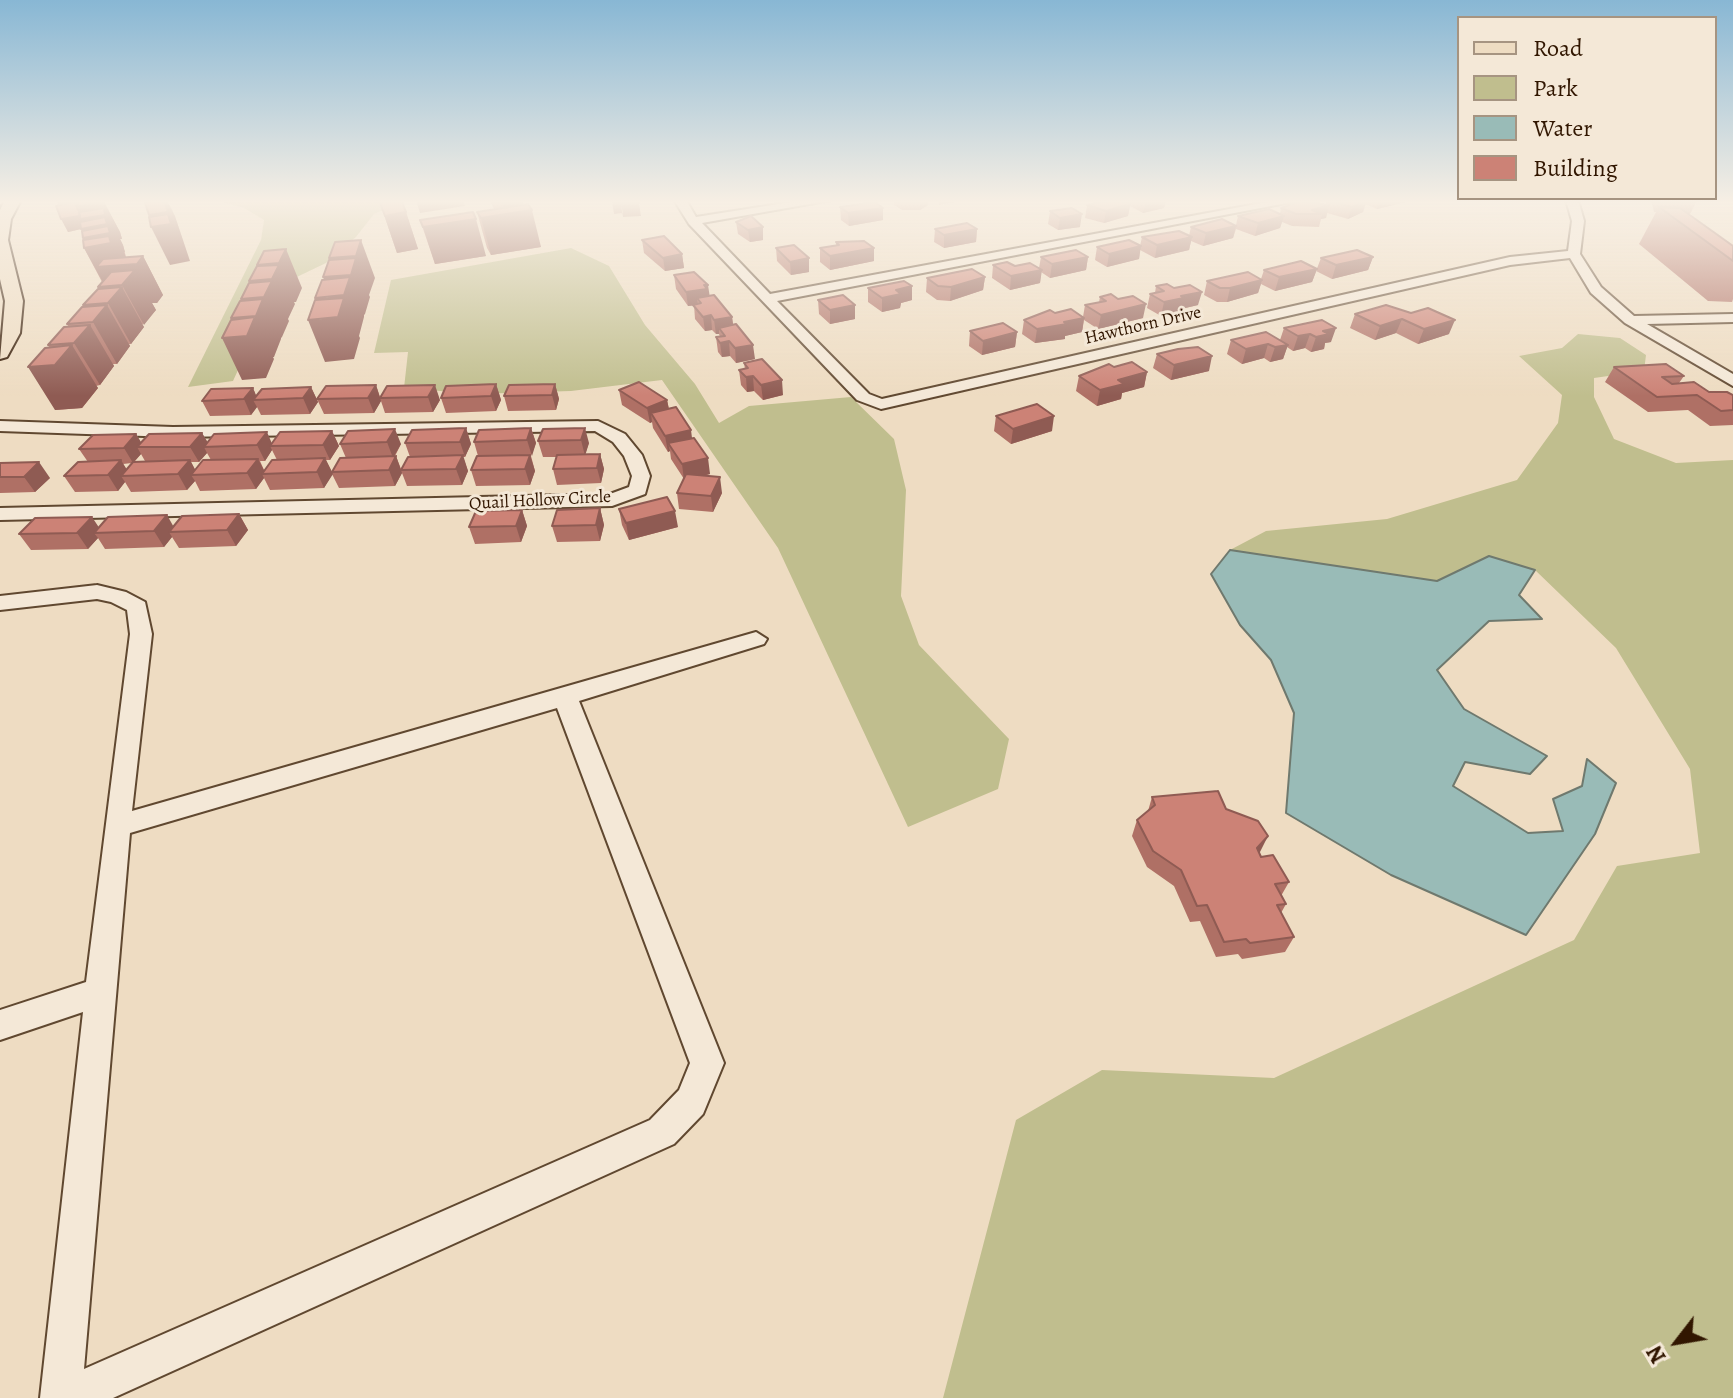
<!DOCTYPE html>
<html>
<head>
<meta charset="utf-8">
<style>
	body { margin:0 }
	#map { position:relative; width:1733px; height:1398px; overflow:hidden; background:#eedcc2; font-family:Alegreya,serif }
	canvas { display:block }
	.legend { position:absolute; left:1457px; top:16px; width:260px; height:184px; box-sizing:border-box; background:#f4e8d7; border:2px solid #a69481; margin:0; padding:10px 14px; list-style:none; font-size:24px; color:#311600 }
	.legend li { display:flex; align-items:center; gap:16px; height:40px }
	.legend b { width:40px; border:2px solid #a69481 }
	.north { position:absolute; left:1637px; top:1302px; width:80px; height:80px; -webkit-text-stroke:6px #f4e8d7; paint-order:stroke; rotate:239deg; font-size:22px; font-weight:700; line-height:32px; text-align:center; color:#311600 }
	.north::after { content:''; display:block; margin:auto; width:28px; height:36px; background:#311600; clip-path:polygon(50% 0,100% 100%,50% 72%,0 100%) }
</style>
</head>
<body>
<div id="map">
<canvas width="1733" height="1398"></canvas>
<ul class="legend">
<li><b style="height:10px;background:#eedcc2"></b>Road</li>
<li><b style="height:22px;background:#c0be8e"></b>Park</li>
<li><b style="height:22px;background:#99bbb7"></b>Water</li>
<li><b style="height:22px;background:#cc8276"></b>Building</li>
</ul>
<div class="north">N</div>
</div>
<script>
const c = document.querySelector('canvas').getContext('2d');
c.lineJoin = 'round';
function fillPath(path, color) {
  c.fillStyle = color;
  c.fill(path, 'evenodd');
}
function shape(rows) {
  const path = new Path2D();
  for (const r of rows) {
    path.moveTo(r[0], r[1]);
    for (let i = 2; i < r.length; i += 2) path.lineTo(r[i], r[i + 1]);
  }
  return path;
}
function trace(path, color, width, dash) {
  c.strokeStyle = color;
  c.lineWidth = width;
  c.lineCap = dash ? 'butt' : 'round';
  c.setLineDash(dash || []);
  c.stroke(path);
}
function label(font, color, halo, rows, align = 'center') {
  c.font = font + ' Alegreya,serif';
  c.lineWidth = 6;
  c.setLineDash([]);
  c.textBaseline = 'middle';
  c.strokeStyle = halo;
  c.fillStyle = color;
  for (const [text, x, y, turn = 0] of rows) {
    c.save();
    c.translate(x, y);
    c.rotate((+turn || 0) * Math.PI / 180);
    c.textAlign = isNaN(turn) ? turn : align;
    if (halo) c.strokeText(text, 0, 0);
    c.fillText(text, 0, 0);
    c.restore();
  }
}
fillPath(shape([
	[216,200,409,200,374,214,356,237,326,263,276,287,233,381,188,387,261,240,264,220,244,208],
	[571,248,609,266,645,325,695,384,719,423,749,406,851,397,894,439,906,490,901,596,919,645,1009,739,998,789,908,827,778,548,662,380,571,391,477,394,404,388,408,352,374,353,391,280],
	[1578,334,1620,338,1646,355,1644,371,1594,378,1594,397,1614,439,1676,463,1733,460,1733,1398,943,1398,1016,1120,1102,1070,1274,1078,1574,940,1617,866,1700,853,1690,769,1616,648,1535,570,1489,556,1437,581,1230,550,1266,531,1387,519,1517,480,1558,423,1562,395,1519,356,1562,348]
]), '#c0be8e');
const water = shape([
	[1230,550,1437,581,1489,556,1535,570,1519,595,1542,619,1489,621,1437,670,1464,709,1547,756,1530,774,1465,762,1453,786,1528,833,1563,831,1553,799,1582,786,1587,759,1616,783,1595,834,1526,935,1391,875,1286,813,1294,713,1271,660,1240,625,1211,574,1230,550]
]);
fillPath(water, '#99bbb7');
trace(water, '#6f796e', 2);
const minor = shape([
	[0,200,9,200,0,204,0,200],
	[674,200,686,200,696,217,804,200,832,200,702,223,770,294,1278,200,1302,200,777,301,869,394,882,399,1510,257,1568,251,1572,221,1566,200,1578,200,1584,221,1580,254,1601,287,1634,316,1733,314,1733,322,1647,324,1733,374,1733,386,1625,323,1591,293,1570,258,1510,265,881,409,857,400,689,224,674,200],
	[0,421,173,427,598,421,625,434,642,455,650,476,645,494,612,506,0,520,0,508,610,494,629,487,632,476,624,456,613,442,595,431,173,437,0,431,0,421],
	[97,585,126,592,145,602,152,634,132,811,756,632,767,639,764,644,579,701,724,1063,703,1114,674,1144,113,1398,40,1398,83,1012,0,1040,0,1010,86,982,130,634,127,610,111,602,97,599,0,610,0,596,97,585],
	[557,708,690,1063,679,1090,650,1120,84,1369,130,833,557,708]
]);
const major = shape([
	[5,200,21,200,11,219,8,240,23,301,20,333,7,357,0,359,5,301,0,279,0,210,5,200]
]);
trace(minor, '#604830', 4);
trace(major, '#311600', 4);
fillPath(minor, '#f4e8d7');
fillPath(major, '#eedcc2');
fillPath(shape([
	[56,200,103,200,120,232,122,239,120,239,123,245,126,257,143,256,163,295,157,303,152,303,156,310,142,325,144,327,131,344,129,344,130,346,117,364,113,364,114,366,100,385,96,386,98,388,82,408,55,410,49,347,48,345,68,326,67,324,85,307,83,305,99,289,98,287,102,282,84,248,84,240,81,229,68,232],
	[379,200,406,212,418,249,397,253],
	[490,200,522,200,541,247,491,255,487,248,477,212,494,209],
	[894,200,903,200,902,203,903,200,928,200,928,205,920,210,902,210,894,205],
	[1130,200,1166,200,1164,208,1143,213,1130,206,1128,216,1104,223,1085,218,1087,205,1129,203],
	[1327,200,1407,200,1406,202,1377,209,1365,204,1363,212,1348,219,1327,213,1326,218,1321,219,1319,227,1292,226,1282,222,1280,228,1255,236,1236,229,1233,238,1203,246,1191,241,1189,250,1155,258,1140,250,1139,259,1107,267,1095,260,1097,247,1140,246,1142,237,1189,236,1191,227,1236,225,1238,216,1280,214,1281,208,1325,205],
	[1651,200,1696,200,1697,201,1690,214,1688,214,1733,246,1733,299,1732,302,1708,301,1639,244,1656,212,1654,212],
	[840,207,883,208,883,220,849,226,841,220],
	[1050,211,1080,227,1058,230,1048,224],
	[420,220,486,256,435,264],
	[736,222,763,240,750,242,738,234],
	[935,229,977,229,976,242,944,248,934,242],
	[642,240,682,254,684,268,665,271,644,253],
	[836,242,874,248,874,261,830,270,820,262,820,248,836,245],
	[776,248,809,272,791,275,777,261],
	[1041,257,1088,257,1086,270,1050,278,1041,272,1040,283,1010,290,992,278,993,265,1039,268],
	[1373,257,1368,270,1332,279,1316,271,1321,258],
	[1317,269,1312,282,1275,291,1261,284,1258,293,1227,302,1217,302,1204,295,1207,281,1261,279,1264,270],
	[674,275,710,296,732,317,733,325,755,359,736,363,730,356,722,357,718,352,716,337,720,337,719,334,716,334,712,330,705,331,695,319,694,305,688,306,676,289],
	[985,277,983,290,950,301,937,300,926,292,927,278],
	[912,286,912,300,901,303,900,308,882,312,868,302,868,288],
	[1156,286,1198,305,1181,309,1181,312,1161,316,1147,308,1150,294,1155,293],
	[1100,297,1143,318,1098,329,1084,320,1082,332,1065,336,1065,339,1035,343,1022,334,1024,320,1055,313,1083,317,1085,305,1099,302],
	[818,300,855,319,830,324,819,314],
	[1411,313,1449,334,1418,344,1396,333,1375,340,1350,328,1355,314],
	[1322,320,1331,342,1325,343,1324,349,1311,352,1305,348,1293,351,1287,347,1283,359,1270,362,1264,358,1242,364,1227,354,1231,340,1280,340,1284,328],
	[970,331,1017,332,1015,347,982,355,969,346],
	[1157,354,1209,371,1171,380,1153,368],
	[744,363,783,395,763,400,754,391,747,392,741,385,739,370,745,369],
	[1114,367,1147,372,1144,387,1122,393,1121,399,1097,406,1076,391,1079,376],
	[1614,367,1684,376,1679,383,1709,392,1733,395,1733,425,1710,426,1688,410,1648,412,1605,382],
	[496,384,501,400,496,411,446,413,441,398],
	[555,384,559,399,556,410,508,411,504,396],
	[376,385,380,397,387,386,440,400,433,412,385,413,381,401,374,413,324,414,317,399],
	[311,387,318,402,310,414,261,415,257,407,251,415,210,416,202,401,253,388,256,396],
	[619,390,667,400,669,409,692,438,710,474,703,476,722,493,713,512,679,509,677,493,684,479,671,459,670,451,668,452,653,428,652,422,650,423,622,405],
	[996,416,1052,431,1011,444,994,431],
	[466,428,471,444,465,457,463,457,468,471,462,485,407,486,402,473,395,486,339,488,332,474,324,488,270,490,264,478,256,489,200,491,195,481,187,490,131,492,125,482,118,491,75,492,64,476,88,462,79,449,136,434,141,443,202,433,207,442,272,443,332,431,339,446,330,460,326,460,332,472,346,458,340,444,348,431,401,444,395,456,396,456,401,469,410,457,405,443],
	[272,450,277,460,264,470,260,461,265,461],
	[207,453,211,460,195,470,191,462,199,462],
	[141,454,145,461,134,462],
	[132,463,127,470,123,464],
	[531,428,536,443,531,456,535,471,530,485,476,486,471,470,478,456,474,442],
	[543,429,589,443,585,454,600,454,604,469,601,483,557,485,553,469,557,457,543,457,538,441],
	[0,463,50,478,35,492,0,493],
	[600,508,604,525,600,541,557,542,552,526],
	[619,509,678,527,629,540,622,525],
	[522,510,527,526,521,542,475,544,469,527],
	[239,514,248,530,236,546,179,548,172,537,164,547,105,549,98,538,88,549,31,550,19,534,99,527,173,526],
	[1152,797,1226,809,1261,857,1289,882,1281,896,1286,904,1281,913,1294,937,1285,952,1242,959,1238,954,1216,957,1200,921,1190,922,1174,886,1147,867,1132,836,1137,820,1148,811]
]), '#af7065');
fillPath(shape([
	[56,200,81,200,82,204,76,205,82,215,78,206,103,200,120,232,122,239,120,239,123,245,125,252,124,252,128,264,143,256,163,295,157,303,152,303,156,310,144,325,122,285,105,286,84,248,88,247,83,238,86,237,81,229,68,232,61,219,60,207],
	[164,200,167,200,175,216,190,261,170,265,151,227,154,227,149,215],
	[379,200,406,212,418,249,397,253],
	[416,200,463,200,465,206,420,213],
	[502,200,522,200,525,211,532,210,541,247,491,255,481,218,505,214],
	[920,200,928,200,928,205,920,210],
	[939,200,966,200,939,205],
	[1150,200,1166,200,1164,208,1143,213,1146,201],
	[1367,200,1363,212,1348,219,1352,207],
	[1380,200,1407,200,1406,202,1377,209],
	[612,201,620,201,623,213,614,214],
	[639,203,641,216,623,217,621,204],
	[1130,204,1128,216,1104,223,1106,211],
	[1329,205,1326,218,1321,219,1322,214,1312,210],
	[883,208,883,220,849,226,848,213],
	[1082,214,1080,227,1058,230,1060,218],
	[1284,216,1280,228,1255,236,1258,223],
	[476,219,486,256,435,264,423,227],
	[1236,226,1233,238,1203,246,1206,233],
	[763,227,763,240,750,242,748,230],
	[977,229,976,242,944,248,944,235],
	[1192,237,1189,250,1155,258,1157,245],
	[361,240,375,278,369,295,370,297,365,314,364,315,364,317,359,336,360,338,354,359,325,362,308,320,323,319,315,298,330,297,323,277,336,276,329,258],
	[1141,246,1139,259,1107,267,1109,254],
	[874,248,874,261,830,270,830,256],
	[286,249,302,288,296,302,294,302,295,304,288,319,289,321,282,337,281,338,281,339,274,357,273,357,274,359,266,378,242,380,222,338,240,336,231,318,249,316,241,299,256,298,249,281,264,280,257,265],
	[682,254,684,268,665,271,663,258],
	[1088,257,1086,270,1050,278,1052,264],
	[1373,257,1368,270,1332,279,1336,265],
	[809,258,809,272,791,275,790,262],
	[1317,269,1312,282,1275,291,1279,277],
	[1042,270,1040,283,1010,290,1011,276],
	[985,277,983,290,950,301,951,287],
	[1262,280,1258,293,1227,302,1230,288],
	[704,285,708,285,710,298,697,298,698,305,688,306,686,292],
	[912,286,912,300,901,303,900,308,882,312,882,298,896,290],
	[122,287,144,327,131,344,108,303],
	[1202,292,1198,305,1181,309,1181,312,1161,316,1164,302,1181,296],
	[1146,304,1143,318,1098,329,1101,315],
	[107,305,130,346,117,364,93,322],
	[855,305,855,319,830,324,830,310],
	[711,315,712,330,705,331,703,317],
	[732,317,734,331,719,328,719,334,716,334,714,320],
	[1084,318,1082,332,1065,336,1065,339,1035,343,1037,329],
	[1402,319,1396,333,1375,340,1380,326],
	[1455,320,1449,334,1418,344,1424,329],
	[90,325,114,366,100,385,74,343],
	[1336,328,1331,342,1325,343,1324,349,1311,352,1316,337,1323,331],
	[1017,332,1015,347,982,355,983,341],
	[1310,334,1305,348,1293,351,1298,336],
	[729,341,730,356,722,357,720,343],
	[1268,344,1264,358,1242,364,1246,349],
	[72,345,98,388,82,408,55,410,28,367],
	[753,345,755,359,736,363,735,348],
	[1288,345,1283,359,1270,362,1275,347],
	[1212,356,1209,371,1171,380,1174,365],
	[1147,372,1144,387,1122,393,1121,399,1097,406,1100,390,1118,380],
	[753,376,754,391,747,392,746,377],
	[782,380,783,395,763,400,761,385],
	[496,384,501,400,496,411,491,396],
	[555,384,559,399,556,410,552,395],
	[376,385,381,401,374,413,368,398],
	[435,385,440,400,433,412,428,397],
	[311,387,318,402,310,414,303,398],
	[253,388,258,400,253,400,257,407,251,415,244,399],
	[667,400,670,415,651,413,652,422,650,423,647,408],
	[1054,416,1052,431,1011,444,1013,429],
	[466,428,471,444,465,457,460,442],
	[531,428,536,443,532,456,527,440],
	[585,428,589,443,585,456,581,440],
	[395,429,401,444,393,458,387,442],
	[691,430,693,446,668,443,670,451,668,452,665,436],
	[332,431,339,446,330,460,323,445],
	[267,432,273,446,270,446,272,450,265,461,257,445],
	[202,433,210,446,204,447,207,453,199,462,190,447],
	[136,434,144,447,137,447,141,454,133,463,124,448],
	[600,454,604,469,601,483,597,468],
	[463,455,468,471,462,485,456,469],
	[530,455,535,471,530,485,525,469],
	[396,456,402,473,395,486,389,470],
	[325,458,333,474,324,488,317,472],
	[708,458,710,474,684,480,682,464],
	[258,459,266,474,262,474,264,478,256,489,247,473],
	[121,460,130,475,121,476,125,482,118,491,108,475],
	[190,460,198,475,191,475,195,481,187,490,178,474],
	[39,462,50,478,35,492,24,477],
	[720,477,722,493,713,512,711,496],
	[600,508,604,525,600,541,596,525],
	[522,510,527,526,521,542,516,526],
	[675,511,678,527,629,540,626,523],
	[239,514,248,530,236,546,227,530],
	[167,515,176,531,169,532,172,537,164,547,154,531],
	[92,517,102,532,94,533,98,538,88,549,77,533],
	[1268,836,1260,852,1249,864,1257,848]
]), '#8f5b53');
const building = shape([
	[77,200,102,200,103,202,78,206,77,200],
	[144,200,164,200,168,212,149,215,144,200],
	[379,200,401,200,406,212,385,216,379,200],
	[611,200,638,200,639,203,621,204,620,201,612,201,611,200],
	[1112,200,1122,200,1130,204,1106,211,1087,205,1112,200],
	[1328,200,1366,200,1352,207,1328,200],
	[1301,201,1329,205,1312,210,1322,214,1296,214,1281,208,1301,201],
	[75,202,78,210,80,210,81,212,79,212,80,216,61,219,56,206,75,202],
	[875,202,883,208,848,213,840,207,875,202],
	[528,204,532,210,481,218,477,212,528,204],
	[1659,207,1680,208,1733,246,1733,261,1659,207],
	[104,208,105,215,80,219,79,212,104,208],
	[1072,208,1082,214,1060,218,1050,211,1072,208],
	[1269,209,1284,216,1258,223,1238,216,1269,209],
	[473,212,476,219,423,227,420,220,473,212],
	[168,214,171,224,151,227,149,217,168,214],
	[751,216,763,227,748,230,736,222,751,216],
	[105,217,107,224,81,229,80,222,105,217],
	[1222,219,1236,226,1206,233,1191,227,1222,219],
	[967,223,977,229,944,235,935,229,967,223],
	[108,226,110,233,83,238,82,231,108,226],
	[1179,231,1192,237,1157,245,1142,237,1179,231],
	[109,236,111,243,84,248,83,240,109,236],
	[664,236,682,254,663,258,642,240,664,236],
	[361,240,356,256,329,258,335,242,361,240],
	[1129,240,1141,246,1109,254,1097,247,1129,240],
	[864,241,874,248,830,256,820,248,839,245,836,242,864,241],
	[794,245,809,258,790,262,776,248,794,245],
	[286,249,279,263,257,265,264,251,286,249],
	[1076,250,1088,257,1052,264,1041,257,1076,250],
	[1357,250,1373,257,1336,265,1321,258,1357,250],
	[143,256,137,264,96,267,103,259,143,256],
	[356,258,351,275,323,277,329,260,356,258],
	[1301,261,1317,269,1279,277,1264,270,1301,261],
	[1007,262,1015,266,1030,263,1042,270,1011,276,993,265,1007,262],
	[279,265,272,279,249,281,257,266,279,265],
	[972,269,985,277,951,287,938,286,927,278,972,269],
	[135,270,122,285,98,287,111,272,135,270],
	[694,272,708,285,704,285,707,289,686,292,674,275,694,272],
	[1248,272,1262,280,1230,288,1220,288,1207,281,1248,272],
	[350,277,344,295,315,298,322,280,350,277],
	[272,281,264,297,241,299,249,283,272,281],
	[904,281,912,286,896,290,901,294,882,298,868,288,904,281],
	[1167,284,1174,288,1190,285,1202,292,1181,296,1184,298,1164,302,1150,294,1164,291,1156,286,1167,284],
	[122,287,108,303,83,305,98,289,122,287],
	[1111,294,1118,299,1133,296,1146,304,1101,315,1085,305,1106,301,1100,297,1111,294],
	[714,295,732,317,714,320,711,315,703,317,693,305,701,303,697,298,714,295],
	[843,295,855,305,830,310,818,300,843,295],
	[344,298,338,317,308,320,315,300,344,298],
	[263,299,256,316,231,318,240,301,263,299],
	[107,305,93,322,67,324,82,307,107,305],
	[1386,305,1411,313,1428,308,1455,320,1424,329,1402,319,1380,326,1355,314,1386,305],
	[1071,309,1084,318,1064,322,1067,324,1037,329,1024,320,1050,310,1055,313,1071,309],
	[255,317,247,336,222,338,231,320,255,317],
	[1322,320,1336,328,1323,331,1329,334,1316,337,1310,334,1298,336,1284,328,1322,320],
	[1003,323,1017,332,983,341,970,331,1003,323],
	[736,324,753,345,735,348,729,341,720,343,716,337,725,336,719,328,736,324],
	[90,325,74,343,48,345,64,327,90,325],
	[1266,332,1288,345,1275,347,1268,344,1246,349,1231,340,1266,332],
	[72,345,55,365,28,367,45,348,72,345],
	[1198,347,1212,356,1174,365,1157,354,1178,349,1198,347],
	[762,359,782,380,761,385,753,376,746,377,739,370,748,368,744,363,762,359],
	[1132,362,1147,372,1118,380,1124,384,1100,390,1079,376,1109,364,1114,367,1132,362],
	[1666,364,1684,376,1662,377,1672,384,1694,382,1709,392,1727,392,1733,395,1733,410,1721,411,1697,395,1657,397,1614,367,1666,364],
	[639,382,667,400,647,408,619,390,639,382],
	[496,384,491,396,441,398,446,386,496,384],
	[555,384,552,395,504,396,509,385,555,384],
	[376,385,368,398,317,399,326,386,376,385],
	[435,385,428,397,380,398,387,386,435,385],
	[311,387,303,398,253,400,262,389,311,387],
	[253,388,244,399,202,401,211,389,253,388],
	[1037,404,1054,416,1013,429,996,416,1037,404],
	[676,407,691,430,665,436,651,413,676,407],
	[466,428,460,442,405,443,412,430,466,428],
	[531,428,527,440,474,442,479,430,531,428],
	[585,428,581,440,538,441,543,429,585,428],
	[395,429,387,442,340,444,348,431,395,429],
	[332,431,323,445,270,446,280,432,332,431],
	[267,432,257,445,204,447,214,434,267,432],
	[202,433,190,447,137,447,149,434,202,433],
	[136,434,124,448,79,449,93,435,136,434],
	[694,438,708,458,682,464,668,443,694,438],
	[600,454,597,468,553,469,557,455,600,454],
	[463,455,456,469,401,470,408,457,463,455],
	[530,455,525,469,471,470,477,456,530,455],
	[396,456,389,470,332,472,340,458,396,456],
	[325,458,317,472,262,474,272,460,325,458],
	[258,459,247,473,191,475,203,460,258,459],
	[121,460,108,475,64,476,78,462,121,460],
	[190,460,178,474,121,476,133,462,190,460],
	[39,462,24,477,0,477,0,463,39,462],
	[686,474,720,477,711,496,677,493,686,474],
	[667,497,675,511,626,523,619,509,667,497],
	[600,508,596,525,552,526,557,510,600,508],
	[522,510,516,526,469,527,476,511,522,510],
	[239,514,227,530,169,532,182,516,239,514],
	[167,515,154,531,94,533,108,517,167,515],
	[92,517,77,533,19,534,35,518,92,517],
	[1218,791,1226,809,1258,821,1268,836,1257,848,1261,857,1273,855,1289,882,1275,884,1286,904,1277,905,1294,937,1250,943,1246,939,1224,942,1207,905,1197,906,1181,870,1153,851,1137,820,1155,805,1152,797,1218,791]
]);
fillPath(building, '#cc8276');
trace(building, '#8f5b53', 2);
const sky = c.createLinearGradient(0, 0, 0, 396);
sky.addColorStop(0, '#88b7d4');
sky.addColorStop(0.51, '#f7efe4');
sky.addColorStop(1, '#f7efe400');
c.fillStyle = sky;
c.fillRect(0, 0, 1733, 396);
label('18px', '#311600', '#f4e8d7', [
	["Hawthorn Drive",1143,326,-13],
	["Quail Hollow Circle",540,501,-3]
]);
</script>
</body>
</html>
